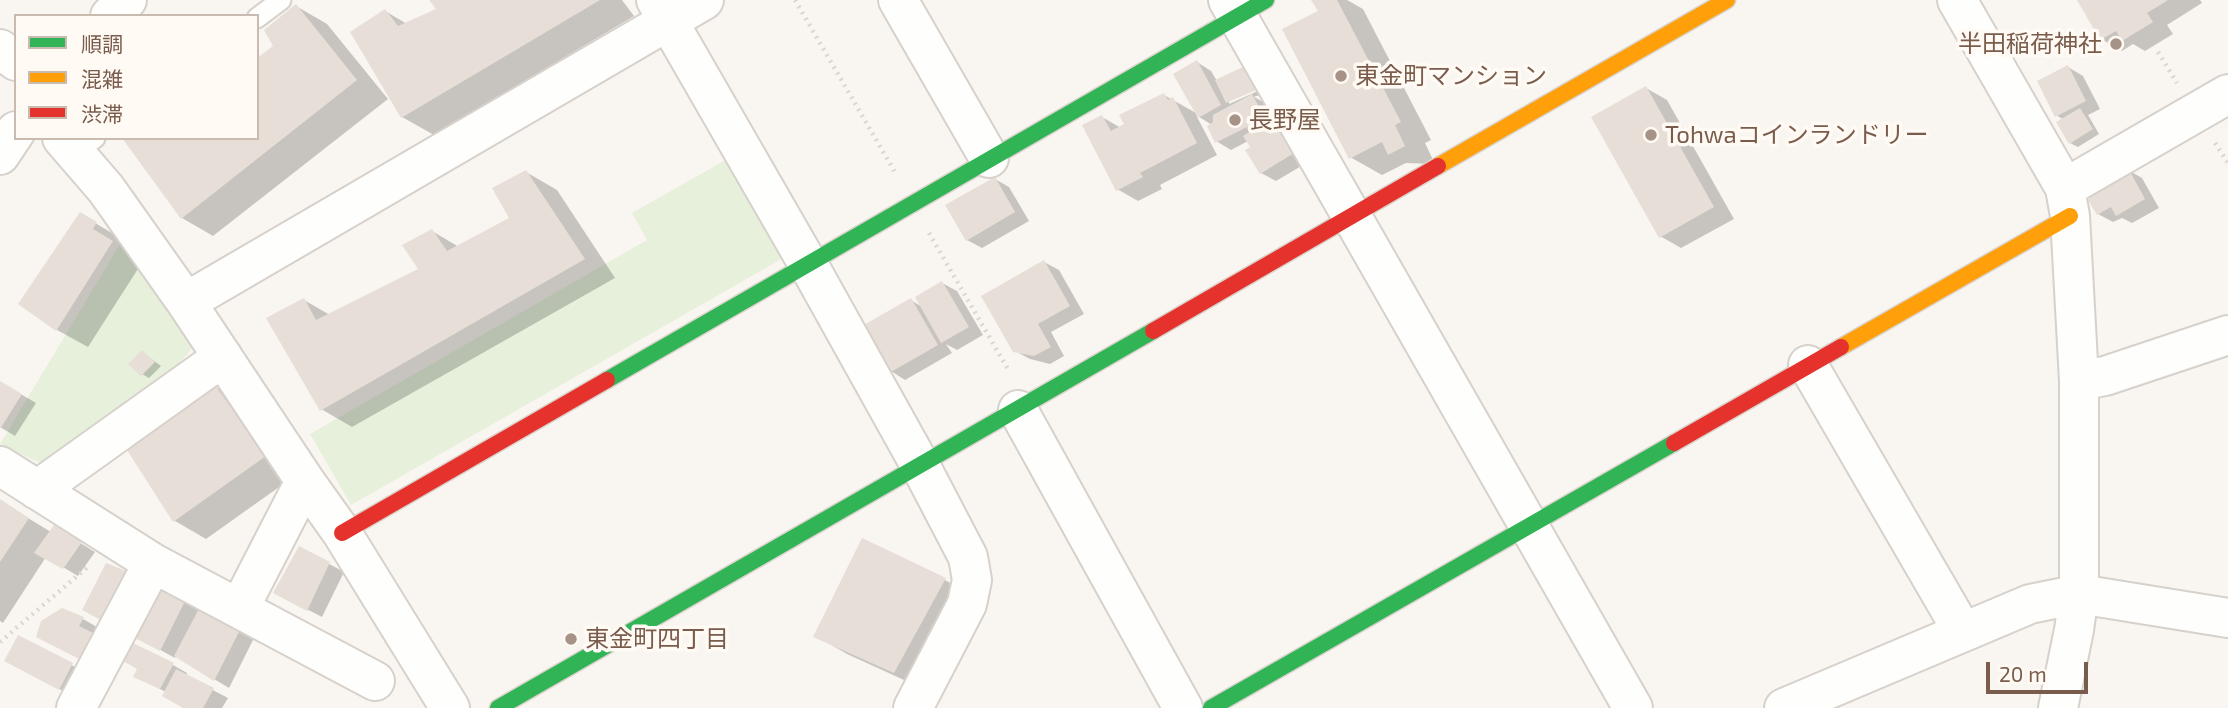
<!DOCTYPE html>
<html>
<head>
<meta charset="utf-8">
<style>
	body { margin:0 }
	#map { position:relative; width:2228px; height:708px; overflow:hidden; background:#f9f5f0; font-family:"Exo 2","Noto Sans JP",sans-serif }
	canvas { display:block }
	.legend { position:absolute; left:14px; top:14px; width:245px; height:126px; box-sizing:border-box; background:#fffaf3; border:2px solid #cabbb1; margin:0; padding:9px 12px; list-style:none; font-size:21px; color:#7a5c4d }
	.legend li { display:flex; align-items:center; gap:14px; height:35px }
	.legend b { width:35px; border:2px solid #cabbb1 }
	.scale { position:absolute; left:1986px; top:662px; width:102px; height:32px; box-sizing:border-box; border:4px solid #7a5c4d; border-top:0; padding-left:9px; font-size:21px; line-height:24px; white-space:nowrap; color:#7a5c4d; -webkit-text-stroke:5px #fffaf3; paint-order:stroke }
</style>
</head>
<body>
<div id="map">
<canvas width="2228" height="708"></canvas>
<ul class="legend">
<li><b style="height:9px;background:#30b455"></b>順調</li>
<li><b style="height:9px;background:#ff9f0a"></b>混雑</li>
<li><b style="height:9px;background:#e5322d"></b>渋滞</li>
</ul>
<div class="scale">20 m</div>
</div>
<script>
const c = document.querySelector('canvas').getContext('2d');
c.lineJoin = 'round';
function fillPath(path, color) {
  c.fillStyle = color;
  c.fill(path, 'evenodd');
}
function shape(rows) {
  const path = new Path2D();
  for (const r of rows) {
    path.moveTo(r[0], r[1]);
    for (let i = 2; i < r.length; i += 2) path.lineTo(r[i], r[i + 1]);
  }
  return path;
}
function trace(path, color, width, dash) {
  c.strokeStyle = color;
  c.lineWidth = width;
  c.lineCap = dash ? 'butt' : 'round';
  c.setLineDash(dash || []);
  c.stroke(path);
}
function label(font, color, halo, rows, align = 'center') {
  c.font = font + ' "Exo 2","Noto Sans JP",sans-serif';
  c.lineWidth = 7;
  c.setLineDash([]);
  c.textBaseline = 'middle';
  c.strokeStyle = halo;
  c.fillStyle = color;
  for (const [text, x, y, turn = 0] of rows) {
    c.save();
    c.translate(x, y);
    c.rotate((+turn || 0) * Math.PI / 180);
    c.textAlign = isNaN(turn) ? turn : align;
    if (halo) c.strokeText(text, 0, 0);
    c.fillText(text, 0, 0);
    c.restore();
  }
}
fillPath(shape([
	[729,158,785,257,351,505,310,434,647,240,632,213],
	[120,244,194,346,161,385,40,463,0,444]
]), '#e7f0db');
fillPath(shape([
	[432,0,622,0,634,16,434,135,402,117,385,11,407,24,439,9],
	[1314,0,1347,0,1363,9,1431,140,1425,143,1435,164,1406,163,1382,175,1350,157,1320,12],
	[2079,0,2200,0,2202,3,2167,25,2173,34,2145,51,2133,44,2122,51,2101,39],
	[296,6,327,24,388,99,213,236,182,218,257,138,275,47],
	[1197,62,1211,71,1217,81,1245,68,1259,86,1229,100,1229,104,1260,90,1262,94,1254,97,1267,104,1308,162,1276,181,1261,173,1248,141,1231,150,1216,141,1212,125,1196,115,1217,155,1160,185,1162,189,1138,201,1117,189,1102,117,1121,128,1164,95,1196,113],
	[2068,67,2083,76,2100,109,2088,115,2099,134,2078,147,2070,143,2064,120,2056,115],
	[1646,88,1667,100,1734,219,1681,248,1660,236],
	[2128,170,2142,178,2159,208,2132,223,2122,218,2113,222,2098,214],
	[526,172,557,190,615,278,352,427,321,409,304,300,330,315,421,270,432,231,459,247,512,219],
	[995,179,1009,187,1029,221,982,248,967,240],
	[80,214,127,242,123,249,143,261,88,347,57,330],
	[1044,262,1059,270,1084,314,1051,332,1064,356,1050,364,1030,359,1015,351],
	[942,283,957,291,983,335,957,350,946,344,952,353,905,380,891,371,911,300,922,307],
	[142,352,161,366,149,378,142,374],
	[0,382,36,403,15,436,0,427],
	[214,386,245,404,296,475,206,539,175,521],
	[0,501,51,532,54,527,95,552,78,576,46,557,3,623,0,621],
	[862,540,945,580,976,598,926,690,847,654,816,636],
	[300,548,344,572,322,617,289,600],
	[188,595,256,634,229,688,176,656,175,658,146,642],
	[83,619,97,627,93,635,52,644],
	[18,638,87,673,74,697,21,668],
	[173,665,187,673,186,676,228,698,222,708,187,708,166,692,136,677]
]), '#0003');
fillPath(shape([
	[429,0,600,0,401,118,350,32,385,9,398,26,436,9],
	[1311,0,1337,0,1401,122,1395,125,1405,146,1388,155,1382,142,1349,159,1282,29,1318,11],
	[2077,0,2168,0,2147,13,2153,22,2122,41,2116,31,2100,40],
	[296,4,357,80,181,219,122,138,257,138,257,58,273,46,264,30],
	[1197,60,1221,105,1198,118,1173,74],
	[2068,65,2086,101,2055,117,2037,81],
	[1245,66,1256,90,1226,103,1215,80],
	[1646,86,1714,207,1659,238,1591,117],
	[1164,93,1168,100,1173,97,1197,143,1140,173,1143,177,1116,191,1082,125,1102,115,1111,131,1124,124,1119,115],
	[1252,94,1265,118,1215,143,1207,126,1213,122,1213,115],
	[2080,108,2093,129,2069,144,2056,122],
	[1273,118,1294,153,1260,174,1245,150,1250,147,1243,136],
	[2128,168,2145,199,2116,216,2111,207,2097,215,2088,200,2091,197,2089,194],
	[526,170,585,259,320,411,266,318,304,298,316,320,418,269,402,245,432,229,447,251,509,218,492,188],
	[995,177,1015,212,966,241,945,205],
	[80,212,97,222,93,229,113,241,56,331,18,304],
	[1044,260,1070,306,1038,324,1051,347,1034,356,1013,352,981,296],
	[942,281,969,327,941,343,915,297],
	[911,298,938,345,889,373,862,326],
	[142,350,155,362,141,376,128,364],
	[0,381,22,394,0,429],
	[214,384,266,456,173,522,125,447],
	[0,499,29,518,0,562],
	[54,525,82,542,63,569,34,553],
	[862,538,946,578,894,673,813,637],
	[299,546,330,562,307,611,273,593],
	[106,563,131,573,108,624,82,610],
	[158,579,189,593,160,651,129,635],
	[201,605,243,624,214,681,174,656],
	[62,608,84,617,79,626,99,636,85,662,36,637,41,621],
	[18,635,73,663,59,690,4,661],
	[125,639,174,663,160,689,133,677,137,669,116,657],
	[176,669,214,688,203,708,183,708,162,696]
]), '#e6ded7');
const lane = shape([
	[257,18,281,0],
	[75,153,95,138]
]);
const street = shape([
	[656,0,808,264,920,465,968,557,972,580,967,604,913,708],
	[898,0,989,158],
	[1228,0,1633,708],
	[1957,0,2065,188,2070,216,2079,381,2079,594,2074,630,2058,708],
	[110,16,127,0],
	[0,49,16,61],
	[62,138,106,189,186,302,305,481,342,533,450,708],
	[0,155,16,131],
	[2065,188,2228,94],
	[186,302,704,0],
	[1808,365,1963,632],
	[2079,381,2105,376,2228,335],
	[1018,410,1183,708],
	[0,466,153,563,375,681],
	[37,490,223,357],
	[240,607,305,481],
	[76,708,153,563],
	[1784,708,2030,604,2079,594,2228,618]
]);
const fast = shape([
	[607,380,1266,0],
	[498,708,1153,331],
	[1211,708,1674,443]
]);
const slow = shape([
	[1438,166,1727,0],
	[1841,347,2070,216]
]);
const jam = shape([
	[1153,331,1438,166],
	[1674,443,1841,347],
	[342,533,607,380]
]);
trace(lane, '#d7d1cb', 23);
trace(street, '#d7d1cb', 42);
trace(fast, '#d9d2cb', 19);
trace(slow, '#d9d2cb', 19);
trace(jam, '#d9d2cb', 19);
trace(shape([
	[795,0,896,174],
	[2158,52,2177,83],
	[2215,143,2228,163],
	[929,233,1009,371],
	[0,642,90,565]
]), '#dcd5d0', 4.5, [2, 5]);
trace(lane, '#fefefd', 19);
trace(street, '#fefefd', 38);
trace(fast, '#30b455', 16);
trace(slow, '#ff9f0a', 16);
trace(jam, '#e5322d', 16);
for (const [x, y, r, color] of [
	[2116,44,7,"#a69286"],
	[1341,76,7,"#a69286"],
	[1235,120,7,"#a69286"],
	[1651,135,7,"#a69286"],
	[571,639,7,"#a69286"]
]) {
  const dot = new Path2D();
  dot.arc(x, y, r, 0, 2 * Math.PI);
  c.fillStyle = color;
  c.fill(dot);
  trace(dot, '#fffaf3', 2.5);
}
label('24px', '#7a5c4d', '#fffaf3', [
	["半田稲荷神社",2102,44,"right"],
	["東金町マンション",1355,76],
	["長野屋",1249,120],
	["Tohwaコインランドリー",1665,135],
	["東金町四丁目",585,639]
], 'left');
</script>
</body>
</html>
